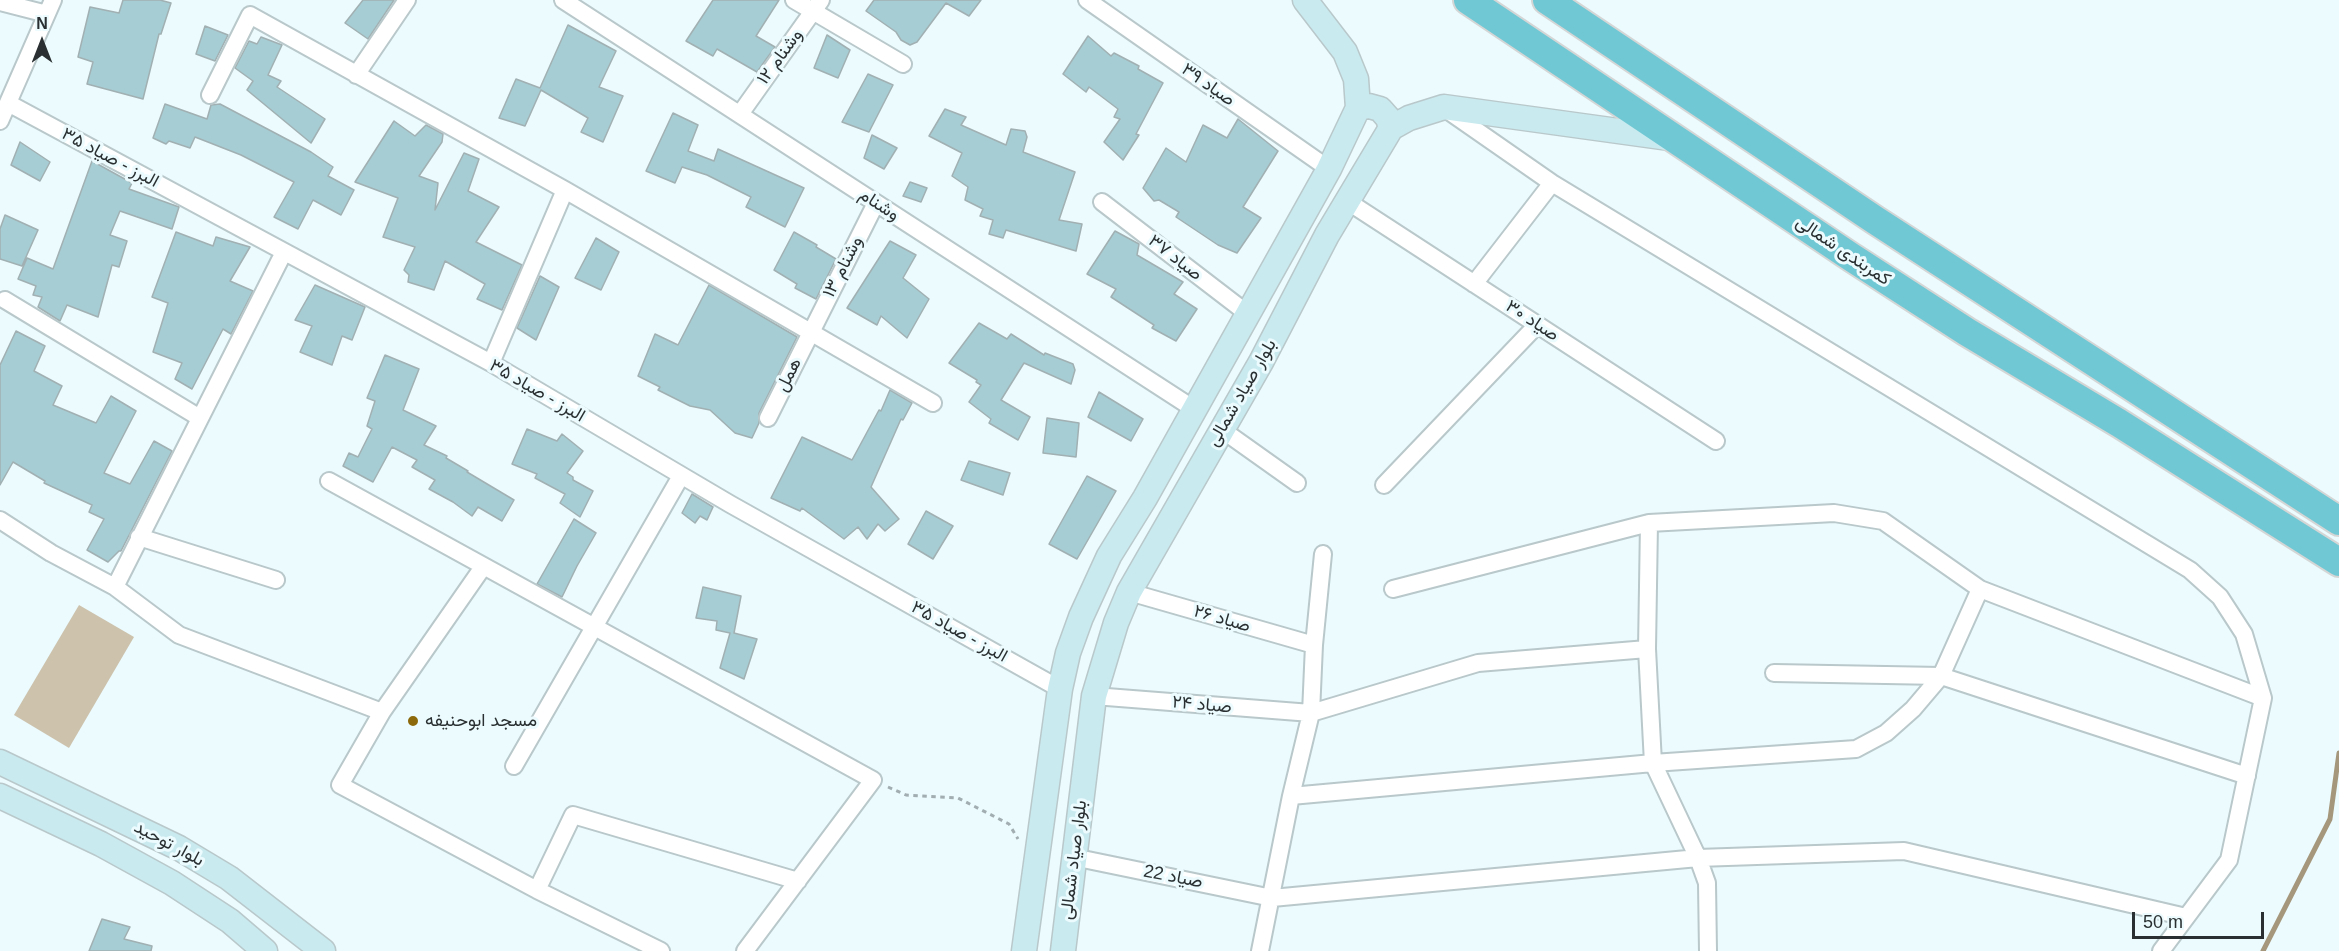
<!DOCTYPE html>
<html>
<head>
<meta charset="utf-8">
<style>
	body { margin:0 }
	#map { position:relative; width:2339px; height:951px; overflow:hidden; background:#ebfbfe; font-family:Arial,sans-serif }
	canvas { display:block }
	.north { position:absolute; left:12px; top:12px; width:60px; height:60px; -webkit-text-stroke:4px #ebfbfe; paint-order:stroke; rotate:0deg; font-size:16px; font-weight:700; line-height:24px; text-align:center; color:#2a3031 }
	.north::after { content:''; display:block; margin:auto; width:21px; height:27px; background:#2a3031; clip-path:polygon(50% 0,100% 100%,50% 72%,0 100%) }
	.scale { position:absolute; left:2132px; top:912px; width:132px; height:27px; box-sizing:border-box; border:3px solid #2a3031; border-top:0; padding-left:8px; font-size:18px; line-height:21px; white-space:nowrap; color:#2a3031; -webkit-text-stroke:4px #ebfbfe; paint-order:stroke }
</style>
</head>
<body>
<div id="map">
<canvas width="2339" height="951"></canvas>
<div class="north">N</div>
<div class="scale">50 m</div>
</div>
<script>
const c = document.querySelector('canvas').getContext('2d');
c.lineJoin = 'round';
function fillPath(path, color) {
  c.fillStyle = color;
  c.fill(path, 'evenodd');
}
function shape(rows) {
  const path = new Path2D();
  for (const r of rows) {
    path.moveTo(r[0], r[1]);
    for (let i = 2; i < r.length; i += 2) path.lineTo(r[i], r[i + 1]);
  }
  return path;
}
function trace(path, color, width, dash) {
  c.strokeStyle = color;
  c.lineWidth = width;
  c.lineCap = dash ? 'butt' : 'round';
  c.setLineDash(dash || []);
  c.stroke(path);
}
function label(font, color, halo, rows, align = 'center') {
  c.font = font + ' Arial,Vazirmatn,sans-serif';
  c.lineWidth = 6;
  c.setLineDash([]);
  c.textBaseline = 'middle';
  c.strokeStyle = halo;
  c.fillStyle = color;
  for (const [text, x, y, turn = 0] of rows) {
    c.save();
    c.translate(x, y);
    c.rotate((+turn || 0) * Math.PI / 180);
    c.textAlign = isNaN(turn) ? turn : align;
    if (halo) c.strokeText(text, 0, 0);
    c.fillText(text, 0, 0);
    c.restore();
  }
}
fillPath(shape([
	[79,605,134,637,69,748,14,715]
]), '#cdc2ac');
trace(shape([
	[2263,951,2330,819,2339,753]
]), '#a5977b', 5);
const building = shape([
	[123,0,160,0,171,3,161,34,159,34,143,99,87,84,93,62,78,57,90,7,119,13,123,0],
	[363,0,394,0,368,39,345,23,363,0],
	[713,0,779,0,756,36,775,47,757,72,717,49,713,56,686,41,713,0],
	[874,0,981,0,969,16,946,3,917,42,910,45,901,40,896,32,866,11,874,0],
	[568,25,616,51,599,87,623,96,603,142,581,132,588,118,541,90,525,126,499,118,516,79,540,88,568,25],
	[205,26,228,35,215,61,196,54,205,26],
	[827,35,850,50,838,78,814,68,827,35],
	[1088,36,1111,56,1114,53,1139,66,1138,69,1163,83,1136,134,1139,135,1123,160,1104,142,1120,119,1114,117,1118,109,1089,87,1086,92,1063,74,1088,36],
	[261,37,282,45,268,75,281,81,277,87,325,119,311,143,247,90,253,81,235,68,249,41,257,44,261,37],
	[868,74,893,85,869,132,842,122,868,74],
	[165,104,207,119,211,105,220,104,311,152,333,167,328,176,354,190,341,215,313,200,298,229,274,217,294,182,241,155,195,137,190,148,169,141,166,144,153,138,165,104],
	[945,109,966,117,961,125,1006,145,1011,129,1025,131,1027,137,1023,152,1075,172,1059,220,1082,224,1076,251,1006,230,1003,238,989,234,993,220,980,216,983,209,965,200,968,187,952,176,962,153,929,136,945,109],
	[673,113,698,125,688,151,714,161,718,149,804,188,785,227,746,207,751,197,707,175,682,167,675,183,646,171,673,113],
	[1238,119,1278,151,1243,207,1261,218,1237,253,1218,245,1176,217,1179,212,1159,200,1154,201,1143,188,1166,148,1186,162,1203,125,1227,138,1238,119],
	[394,121,415,136,426,125,443,134,442,142,419,176,438,183,435,210,464,153,479,159,468,191,499,207,476,242,522,265,502,310,477,299,485,284,445,261,434,290,408,282,409,275,404,270,415,247,383,237,398,198,355,182,394,121],
	[872,135,897,148,884,169,864,158,872,135],
	[20,142,50,162,40,181,11,165,20,142],
	[92,161,132,183,129,189,179,207,172,229,120,211,110,235,127,241,119,267,112,265,98,317,67,305,60,321,38,307,42,297,33,295,36,286,18,279,27,258,53,269,92,161],
	[910,182,927,188,921,202,903,196,910,182],
	[5,215,38,230,22,266,0,259,0,229,5,215],
	[1115,231,1139,244,1137,255,1183,282,1174,294,1197,309,1176,341,1152,328,1154,325,1111,297,1116,289,1087,274,1115,231],
	[176,232,213,246,216,237,250,247,230,281,253,291,231,334,223,329,192,389,175,379,182,363,153,352,168,303,152,297,176,232],
	[794,232,817,245,816,247,836,259,816,299,795,288,797,284,774,270,794,232],
	[596,238,619,252,601,290,575,278,596,238],
	[890,241,916,255,903,278,929,299,907,338,881,316,877,325,847,308,890,241],
	[540,276,559,287,536,340,517,328,540,276],
	[315,285,365,307,352,340,342,336,332,365,300,352,312,326,295,320,315,285],
	[709,285,797,337,759,413,759,423,752,438,735,433,710,410,690,406,658,390,660,387,638,376,655,334,678,345,709,285],
	[979,323,1007,339,1011,334,1044,355,1045,353,1073,364,1075,370,1071,384,1024,363,1001,400,1030,417,1018,440,989,423,991,419,969,402,981,385,976,382,977,380,949,363,979,323],
	[16,331,45,346,34,371,62,386,53,405,96,423,111,396,136,411,104,473,130,484,154,441,172,451,121,551,119,551,108,562,87,550,104,519,89,512,92,505,44,483,45,481,13,462,0,485,0,365,16,331],
	[385,355,419,369,403,410,436,426,424,445,447,456,446,458,468,471,467,472,514,500,502,521,478,507,472,516,453,502,429,489,435,480,412,467,417,460,392,447,373,482,343,466,349,453,358,457,372,429,367,426,375,401,367,398,385,355],
	[890,390,912,403,903,420,901,419,871,487,899,519,885,531,878,524,867,539,858,527,844,539,802,508,800,511,771,498,802,437,852,460,879,410,881,411,890,390],
	[1099,392,1143,419,1131,441,1088,417,1099,392],
	[1047,418,1079,423,1076,457,1043,453,1047,418],
	[527,429,557,441,562,434,583,451,567,473,573,477,573,480,593,491,580,517,560,503,565,494,535,478,537,474,512,464,527,429],
	[969,461,1010,473,1003,495,961,480,969,461],
	[1087,476,1116,491,1077,559,1049,544,1087,476],
	[692,494,713,507,707,520,700,516,695,523,682,513,692,494],
	[926,511,953,526,933,559,908,544,926,511],
	[574,519,596,533,577,566,562,597,537,584,574,519],
	[703,587,741,596,734,633,757,639,744,679,720,668,730,633,716,630,717,621,696,618,703,587],
	[102,919,130,927,124,939,152,946,151,951,89,951,102,919]
]);
fillPath(building, '#a6cdd3');
trace(building, '#a1b0b2', 1.5);
const minor = shape([
	[563,0,1194,409],
	[794,0,903,64],
	[1087,0,1329,169],
	[0,2,47,14],
	[356,75,407,0],
	[210,95,250,15,565,190,933,403],
	[8,103,491,363,730,504,1060,689],
	[1447,110,1552,183,2190,570,2220,597,2244,634,2263,698,2229,860,2161,951],
	[740,114,821,0],
	[0,121,53,0],
	[1347,201,1716,441],
	[1102,202,1248,314],
	[1474,284,1552,183],
	[5,300,200,418],
	[491,363,565,190],
	[768,418,876,203],
	[1221,429,1297,483],
	[329,481,873,780,745,951],
	[1384,485,1537,325],
	[0,520,51,553,115,587,179,635,382,712],
	[1649,523,1647,649,1653,763,1698,858,1707,883,1708,951],
	[139,537,276,580],
	[483,567,382,712,340,785,537,890,661,951],
	[115,587,284,252],
	[1393,589,1649,523,1834,513,1883,521,1980,589,2263,698],
	[1129,592,1314,645],
	[1774,673,1941,676,2247,776],
	[1094,696,1311,713,1478,663,1647,649],
	[514,766,681,476],
	[1291,796,1653,763,1856,749,1886,733,1913,709,1941,676,1980,589],
	[1073,857,1272,898,1698,858,1904,851,2186,917],
	[537,890,573,815,798,881],
	[1260,951,1291,796,1311,713,1314,645,1323,554]
]);
const secondary = shape([
	[1358,108,1369,106,1380,109,1388,118,1391,128],
	[0,762,179,848,229,878,323,951],
	[0,796,101,844,172,883,230,921,265,951],
	[1024,951,1060,689,1068,653,1081,617,1109,556,1145,498,1329,169,1358,108,1356,79,1345,52,1305,0],
	[1063,951,1094,696,1116,623,1129,592,1261,362,1327,235,1391,128,1409,118,1444,107,1676,139]
]);
const trunk = shape([
	[1468,0,1851,257,1967,332,2119,423,2339,562],
	[1547,0,1875,220,2339,521]
]);
trace(minor, '#b9c8ca', 20);
trace(secondary, '#b9c8ca', 27);
trace(trunk, '#d4d6d6', 32);
trace(shape([
	[888,787,906,795,958,798,1009,824,1018,839]
]), '#a1adb0', 3, [4.5, 4.5]);
trace(minor, '#fff', 16);
trace(secondary, '#c9eaef', 24);
trace(trunk, '#70c8d4', 28);
for (const [x, y, r, color] of [
	[413,721,6,"#8c6a0b"]
]) {
  const dot = new Path2D();
  dot.arc(x, y, r, 0, 2 * Math.PI);
  c.fillStyle = color;
  c.fill(dot);
  trace(dot, '#ebfbfe', 2);
}
label('18px', '#2a3031', '#ebfbfe', [
	["وشنام ۱۲",780,57,-54],
	["صیاد ۳۹",1208,85,35],
	["البرز - صیاد ۳۵",110,158,28],
	["وشنام",879,205,33],
	["کمربندی شمالی",1843,251,34],
	["صیاد ۳۷",1175,258,38],
	["وشنام ۱۳",843,267,-63],
	["صیاد ۳۰",1532,321,33],
	["همل",789,375,-63],
	["البرز - صیاد ۳۵",537,391,30],
	["بلوار صیاد شمالی",1242,393,-60],
	["صیاد ۲۶",1222,619,16],
	["البرز - صیاد ۳۵",959,632,29],
	["صیاد ۲۴",1202,705,5],
	["بلوار توحید",169,844,28],
	["بلوار صیاد شمالی",1074,860,-83],
	["صیاد 22",1173,877,11]
]);
label('18px', '#2a3031', '#ebfbfe', [
	["مسجد ابوحنیفه",425,721]
], 'left');
</script>
</body>
</html>
